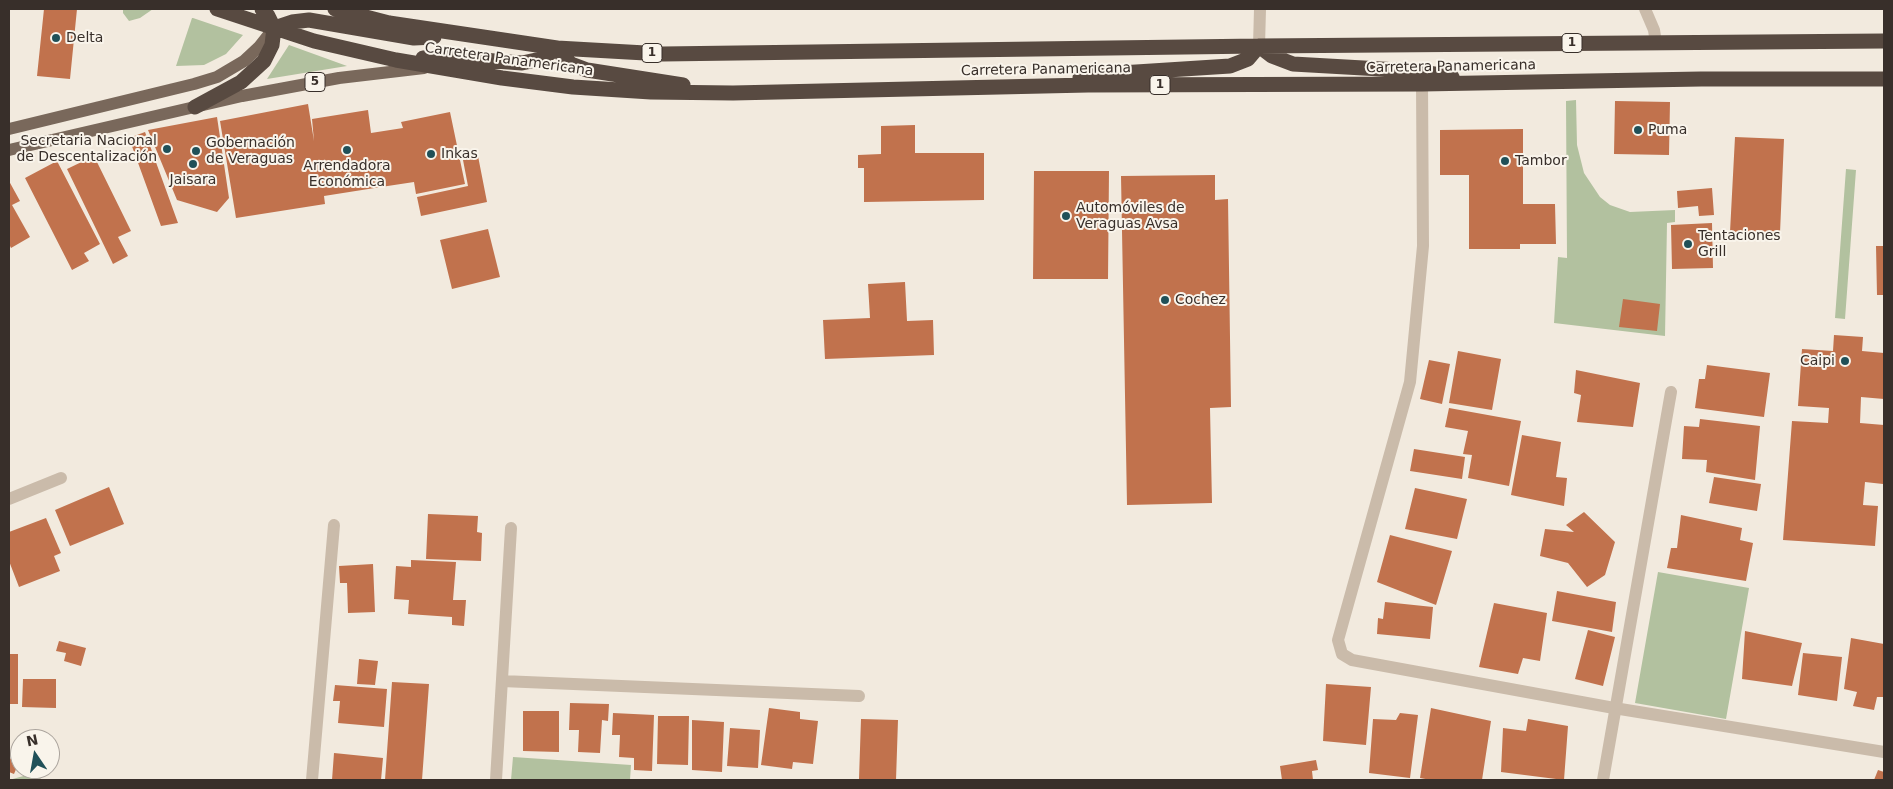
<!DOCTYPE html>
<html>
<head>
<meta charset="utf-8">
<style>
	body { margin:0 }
	#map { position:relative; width:1893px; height:789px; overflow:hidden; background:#f2eade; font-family:"DejaVu Sans",sans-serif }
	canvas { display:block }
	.frame { position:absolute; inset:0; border:10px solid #382f2a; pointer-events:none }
	.north { position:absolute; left:10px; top:729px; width:50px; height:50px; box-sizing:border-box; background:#f9f4eb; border:1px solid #aca59e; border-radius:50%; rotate:348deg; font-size:14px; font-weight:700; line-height:20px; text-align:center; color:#382f2a }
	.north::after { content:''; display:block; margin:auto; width:18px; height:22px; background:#205058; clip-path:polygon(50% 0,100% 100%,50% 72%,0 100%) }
</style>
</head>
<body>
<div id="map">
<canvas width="1893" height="789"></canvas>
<div class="frame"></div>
<div class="north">N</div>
</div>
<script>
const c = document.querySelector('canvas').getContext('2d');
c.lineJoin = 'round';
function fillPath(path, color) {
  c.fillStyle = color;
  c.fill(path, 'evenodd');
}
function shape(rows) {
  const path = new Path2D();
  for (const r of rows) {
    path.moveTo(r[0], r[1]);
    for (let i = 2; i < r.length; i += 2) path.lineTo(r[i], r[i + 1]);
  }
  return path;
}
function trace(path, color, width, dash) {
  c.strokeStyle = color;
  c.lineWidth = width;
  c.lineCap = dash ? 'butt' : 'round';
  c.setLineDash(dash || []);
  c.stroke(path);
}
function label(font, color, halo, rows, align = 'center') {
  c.font = font + ' "DejaVu Sans",sans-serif';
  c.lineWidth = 4;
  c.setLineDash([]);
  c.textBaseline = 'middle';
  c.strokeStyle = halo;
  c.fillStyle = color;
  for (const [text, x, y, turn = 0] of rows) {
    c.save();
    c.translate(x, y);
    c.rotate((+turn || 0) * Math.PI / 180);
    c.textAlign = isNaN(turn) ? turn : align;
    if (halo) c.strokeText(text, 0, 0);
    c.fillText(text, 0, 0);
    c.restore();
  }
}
fillPath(shape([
	[123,9,153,9,140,18,129,21,123,13],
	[192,18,193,18,243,35,226,54,204,65,176,66],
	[289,45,347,66,267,79],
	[1576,100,1577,145,1584,173,1600,197,1610,205,1630,212,1675,210,1675,222,1667,223,1665,336,1554,323,1558,257,1567,258,1566,101],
	[1846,169,1856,170,1845,319,1835,318],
	[1658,572,1749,588,1726,719,1635,703],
	[513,757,631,765,630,780,511,780],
	[38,772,41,780,9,780]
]), '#b2c19f');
fillPath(shape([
	[44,9,77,9,70,79,37,76],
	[1615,101,1670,102,1669,155,1614,154],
	[308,104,314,141,312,119,368,110,371,133,403,128,401,122,450,112,465,184,416,194,414,182,381,187,324,196,325,204,236,218,220,121],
	[217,117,229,198,217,212,177,200,148,130],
	[915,125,915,153,984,153,984,200,864,202,864,168,858,168,858,155,881,154,881,126],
	[1523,129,1523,204,1555,204,1556,244,1520,244,1520,249,1469,249,1469,175,1440,175,1440,130],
	[145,132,178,223,161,226,129,138],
	[1735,137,1784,139,1780,233,1730,232],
	[94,156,131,231,118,237,128,256,113,264,67,169],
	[478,156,487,202,421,216,417,197,468,186,463,160],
	[57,161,100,244,84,253,89,261,72,270,25,178],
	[1034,171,1109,171,1108,279,1033,279],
	[1215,175,1215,200,1228,199,1231,407,1210,408,1212,503,1127,505,1121,176],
	[9,181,20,201,12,205,30,237,11,248,9,244],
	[1712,188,1714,215,1699,216,1698,206,1678,208,1677,191],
	[1712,223,1713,268,1672,269,1671,225],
	[488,229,500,277,452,289,440,240],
	[1876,246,1884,246,1884,295,1877,295],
	[905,282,907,321,933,320,934,355,825,359,823,320,870,318,868,284],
	[1623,299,1660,304,1657,331,1619,327],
	[1834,335,1863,337,1862,351,1884,353,1884,399,1861,397,1860,423,1884,425,1883,484,1865,482,1863,505,1878,506,1875,546,1783,540,1792,421,1828,423,1829,408,1798,406,1802,349,1833,351],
	[1458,351,1501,359,1492,410,1449,403],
	[1429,360,1450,364,1442,404,1420,399],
	[1707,365,1770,373,1764,417,1695,408,1699,379,1705,379],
	[1576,370,1640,383,1633,427,1577,422,1581,395,1574,393],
	[1449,408,1521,421,1509,486,1468,478,1472,455,1463,454,1468,431,1445,427],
	[1700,419,1760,426,1755,480,1706,472,1707,460,1682,459,1684,426,1699,427],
	[1522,435,1561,442,1556,477,1567,478,1564,506,1511,495],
	[1414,449,1465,457,1462,479,1410,471],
	[1714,477,1761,484,1757,511,1709,503],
	[109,487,124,524,70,546,55,510],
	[1415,488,1467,499,1457,539,1405,529],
	[1584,512,1615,542,1605,575,1587,587,1568,563,1540,556,1545,529,1574,532,1566,525],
	[428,514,478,516,477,532,482,533,481,561,426,559],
	[1681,515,1742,528,1740,540,1753,543,1746,581,1667,568,1671,548,1677,548],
	[46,518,61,553,54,556,60,571,19,587,9,561,9,532],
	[1390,535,1452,551,1436,605,1377,582],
	[411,560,456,562,453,600,466,600,464,626,452,625,452,617,408,614,409,600,394,599,396,566,411,567],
	[373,564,375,612,348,613,347,583,340,583,339,566],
	[1557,591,1616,602,1612,632,1552,621],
	[1385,602,1433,607,1430,639,1377,634,1378,618,1383,619],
	[1494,603,1547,613,1540,661,1523,658,1518,674,1479,667],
	[1588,630,1615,637,1603,686,1575,679],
	[1745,631,1802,643,1792,686,1742,679],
	[1851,638,1884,644,1884,697,1877,697,1874,710,1853,706,1857,692,1844,689],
	[59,641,86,648,81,666,64,661,66,653,56,651],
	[1803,653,1842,657,1837,701,1798,695],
	[9,654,18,654,18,704,9,704],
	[359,659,378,661,375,685,357,684],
	[23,679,56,679,56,708,22,707],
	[392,682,429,684,422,780,385,780],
	[1326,684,1371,687,1366,745,1323,741],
	[335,685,387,689,384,727,338,723,340,701,333,701],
	[570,703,609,704,608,721,602,720,600,753,578,752,579,730,569,730],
	[769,708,800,712,800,719,818,721,813,764,793,762,792,769,761,765],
	[1431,708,1491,721,1482,780,1431,780,1420,778],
	[523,711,559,711,559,752,523,751],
	[613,713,654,715,652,771,634,770,634,758,619,757,620,735,612,735],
	[1400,713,1418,715,1410,778,1369,773,1373,719,1396,720],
	[658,716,689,716,688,765,657,764],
	[861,719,898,720,896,780,859,779],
	[1528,719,1568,726,1564,780,1501,772,1503,728,1526,731],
	[692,720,724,722,722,772,692,770],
	[730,728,760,730,758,768,727,766],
	[334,753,383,758,381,780,332,780],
	[9,758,19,762,14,774,9,772],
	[1316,760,1318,770,1312,771,1313,780,1282,780,1280,766],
	[1878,770,1884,772,1884,780,1874,780]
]), '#c1724d');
trace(shape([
	[1645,9,1654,30,1656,43],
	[1259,46,1260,9],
	[1422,84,1423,246,1410,382,1338,640,1342,654,1352,660,1614,708,1884,752],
	[9,499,61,478],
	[502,681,859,696],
	[312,780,334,525],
	[496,780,511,528],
	[1603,780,1671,392]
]), '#cabbaa', 12);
trace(shape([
	[9,129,194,84,217,77,244,61,259,47,274,28],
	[9,150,242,96,339,78,424,68]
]), '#79685b', 12);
trace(shape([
	[217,9,314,41,396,60,502,78,573,87,651,92,733,93,1088,85,1422,84,1701,79,1884,79],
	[335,9,389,23,557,48,663,54,1259,46,1884,41],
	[274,28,292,22,309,20,414,38,434,37],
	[1259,46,1272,56,1293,64,1416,71,1452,77],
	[557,48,564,58,571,64,587,70,683,85],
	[423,58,442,57,522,63,541,59,557,48],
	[1080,77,1105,74,1230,66,1248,59,1259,46],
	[195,107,241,82,264,61,272,45,274,28,268,16,262,9]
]), '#584a41', 15);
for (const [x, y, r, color] of [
	[56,38,5,"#205058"],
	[1638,130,5,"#205058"],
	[167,149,5,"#205058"],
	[347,150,5,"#205058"],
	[196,151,5,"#205058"],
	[431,154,5,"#205058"],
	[1505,161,5,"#205058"],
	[193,164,5,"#205058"],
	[1066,216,5,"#205058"],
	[1688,244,5,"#205058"],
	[1165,300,5,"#205058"],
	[1845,361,5,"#205058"]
]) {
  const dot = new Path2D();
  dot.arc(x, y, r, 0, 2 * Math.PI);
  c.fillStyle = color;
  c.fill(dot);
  trace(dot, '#f9f4eb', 2);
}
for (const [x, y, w] of [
	[1572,43,20],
	[652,53,20],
	[315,82,20],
	[1160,85,20]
]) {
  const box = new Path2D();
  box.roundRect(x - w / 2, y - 9.5, w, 19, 4);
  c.fillStyle = '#f9f4eb';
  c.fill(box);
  trace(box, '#382f2a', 1);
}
label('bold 12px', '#382f2a', null, [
	["1",1572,43],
	["1",652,53],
	["5",315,82],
	["1",1160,85]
]);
label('14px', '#382f2a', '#f9f4eb', [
	["Delta",66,38],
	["Puma",1648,130],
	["Secretaria Nacional",157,141,"right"],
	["de Descentalización",157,157,"right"],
	["Gobernación",206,143],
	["de Veraguas",206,159],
	["Inkas",441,154],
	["Tambor",1515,161],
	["Arrendadora",347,166,"center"],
	["Económica",347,182,"center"],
	["Jaisara",193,180,"center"],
	["Automóviles de",1076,208],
	["Veraguas Avsa",1076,224],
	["Tentaciones",1698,236],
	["Grill",1698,252],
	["Cochez",1175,300],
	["Caipi",1835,361,"right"]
], 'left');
label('14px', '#382f2a', '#f9f4eb', [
	["Carretera Panamericana",509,60,8],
	["Carretera Panamericana",1451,67,-1],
	["Carretera Panamericana",1046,70,-1]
]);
</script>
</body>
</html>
